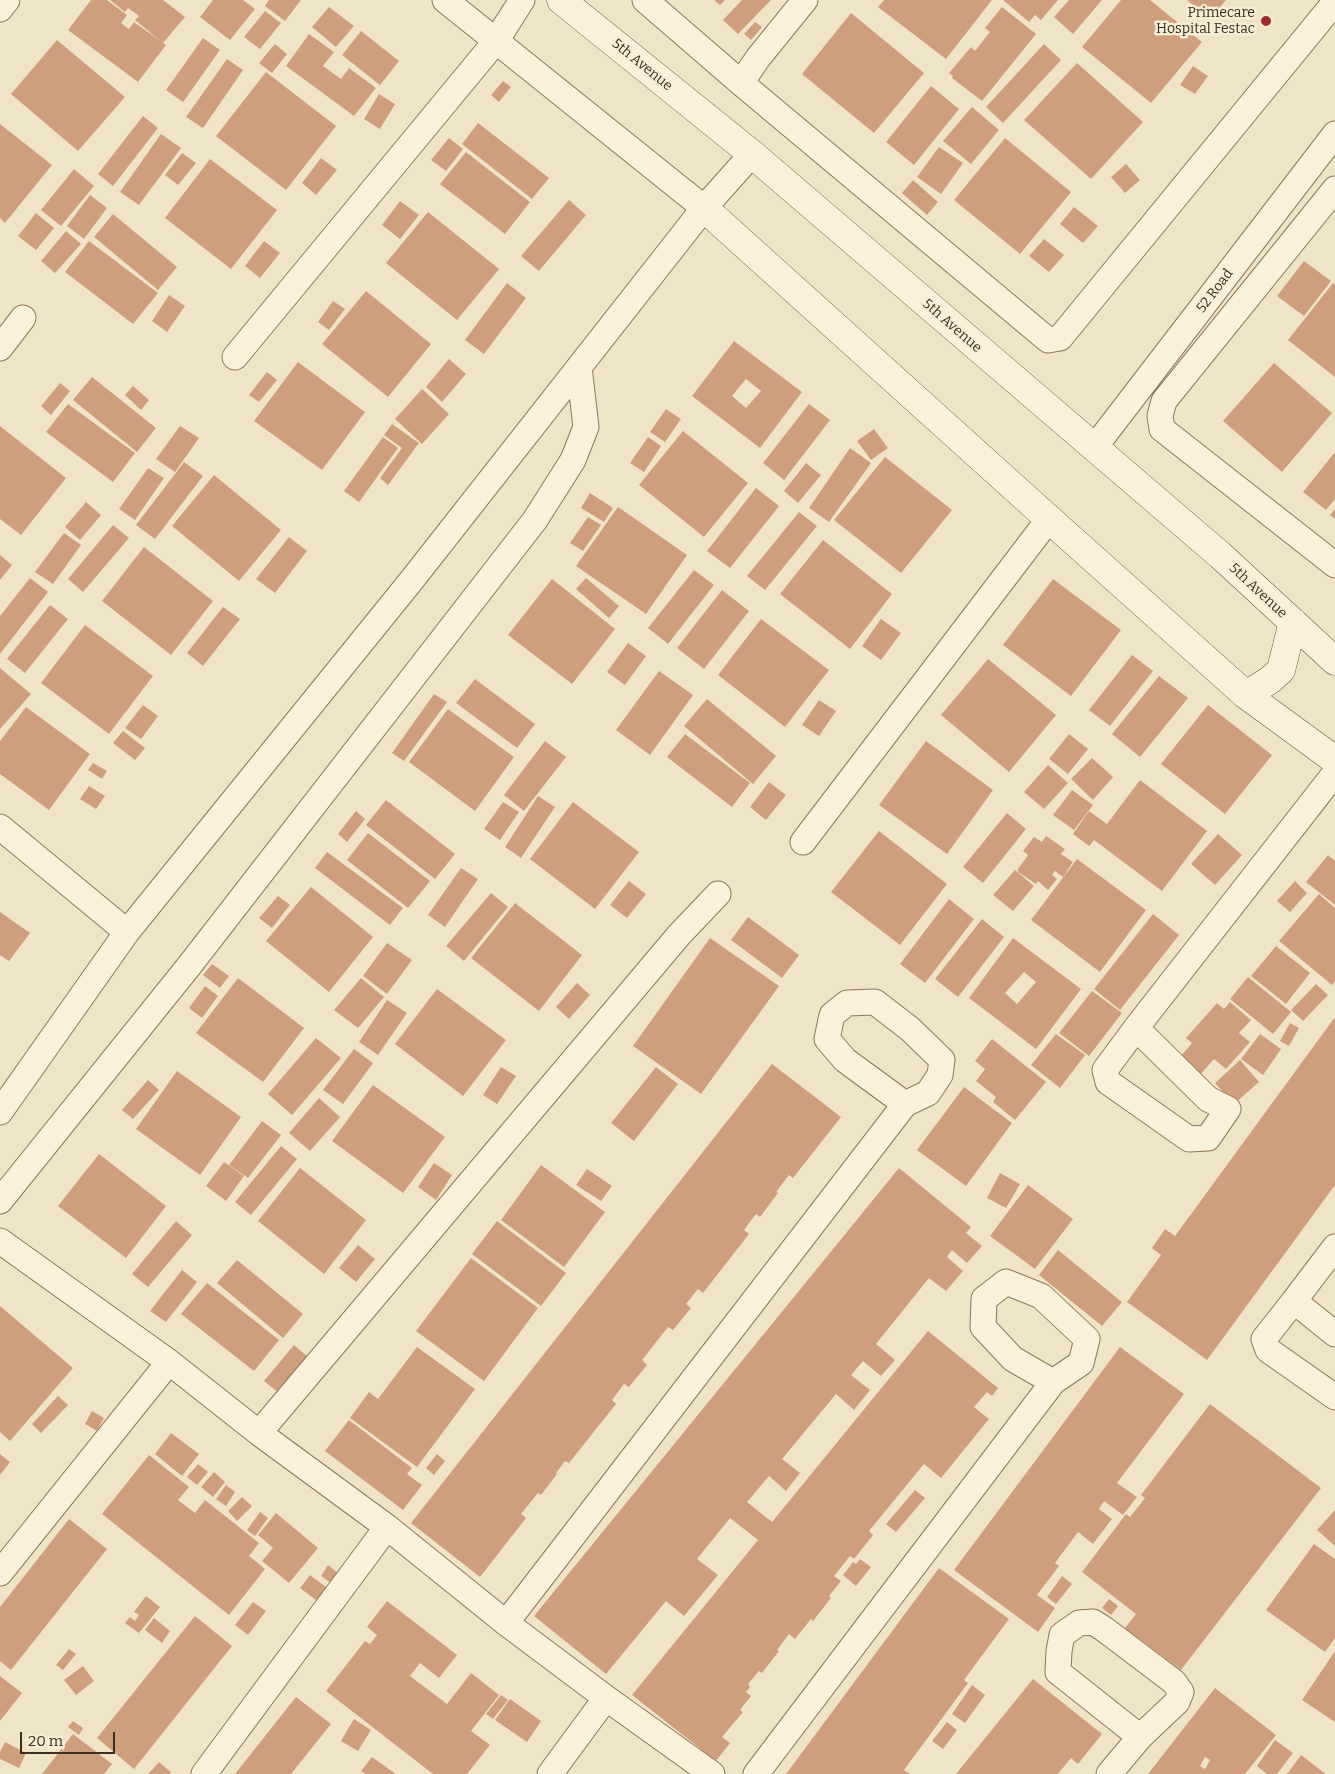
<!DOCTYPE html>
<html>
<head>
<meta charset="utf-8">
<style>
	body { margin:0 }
	#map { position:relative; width:1335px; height:1774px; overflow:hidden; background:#f0e4c8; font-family:Bitter,serif }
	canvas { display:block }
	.scale { position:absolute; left:20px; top:1732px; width:95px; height:22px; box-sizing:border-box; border:2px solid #3d2e20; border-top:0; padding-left:6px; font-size:15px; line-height:18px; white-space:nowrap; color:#3d2e20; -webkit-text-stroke:4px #f7eed8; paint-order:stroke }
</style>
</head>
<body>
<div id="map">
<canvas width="1335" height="1774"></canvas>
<div class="scale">20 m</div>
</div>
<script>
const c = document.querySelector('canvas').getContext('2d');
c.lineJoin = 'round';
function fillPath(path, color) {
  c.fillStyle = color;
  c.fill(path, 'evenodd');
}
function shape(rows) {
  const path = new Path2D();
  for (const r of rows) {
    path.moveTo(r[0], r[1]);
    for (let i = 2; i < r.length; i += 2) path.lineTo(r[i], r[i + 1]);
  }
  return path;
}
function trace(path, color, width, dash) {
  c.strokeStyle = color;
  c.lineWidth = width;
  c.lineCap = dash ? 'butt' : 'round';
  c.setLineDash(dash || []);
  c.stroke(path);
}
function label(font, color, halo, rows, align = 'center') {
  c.font = font + ' Bitter,serif';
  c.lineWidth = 5;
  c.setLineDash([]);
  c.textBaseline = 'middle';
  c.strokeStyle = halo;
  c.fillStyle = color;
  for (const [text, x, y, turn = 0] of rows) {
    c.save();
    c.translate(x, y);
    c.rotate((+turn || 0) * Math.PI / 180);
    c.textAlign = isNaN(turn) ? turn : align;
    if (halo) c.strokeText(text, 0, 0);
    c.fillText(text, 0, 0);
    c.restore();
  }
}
fillPath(shape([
	[91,0,107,0,127,15,121,23,129,29,134,22,166,45,138,82,68,30],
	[110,0,163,0,185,17,163,43,135,20,139,16,128,8,125,12],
	[213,0,243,0,255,9,230,40,200,17],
	[269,0,301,0,285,21,265,6],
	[714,0,725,0,720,5],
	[742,0,771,0,738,34,723,20],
	[884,0,992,0,946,59,878,7],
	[1003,0,1058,0,1041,20,1035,15,1029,22],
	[1069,0,1102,0,1073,34,1054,17],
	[1121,0,1150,0,1202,42,1151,103,1082,47],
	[1187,0,1226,0,1210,19],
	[329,7,354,26,336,47,312,27],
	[1002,7,1036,34,982,101,952,78,953,76,949,73,971,47,975,51,990,32,985,28],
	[265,11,281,23,260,49,244,37],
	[851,13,924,73,874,133,802,74],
	[755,22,762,27,751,40,744,34],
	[361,31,399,61,380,85,342,55],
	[309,34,334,52,323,66,341,79,349,68,376,88,354,116,286,66],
	[203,38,220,50,183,102,166,90],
	[57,40,125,97,78,151,11,94],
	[275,44,287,54,272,73,259,63],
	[1044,44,1061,60,1003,123,986,107],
	[227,59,243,70,203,128,186,117],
	[1077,63,1143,122,1091,179,1024,120],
	[1193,66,1208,76,1195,94,1180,85],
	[266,72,336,126,286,190,216,136],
	[503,81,511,87,499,102,491,95],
	[931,86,959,109,914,165,886,142],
	[379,94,395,104,380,129,364,119],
	[972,107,999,130,971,164,943,141],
	[143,116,158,128,113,186,98,174],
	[478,123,549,178,532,199,462,144],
	[0,124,52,165,5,223,0,218],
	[161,134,181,148,139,205,120,192],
	[449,138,463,149,446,171,431,160],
	[1005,138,1071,192,1020,254,954,200],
	[939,147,963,163,941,194,917,177],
	[466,152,530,202,505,234,440,184],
	[182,153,196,163,178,185,165,175],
	[321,158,337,170,316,195,302,183],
	[210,159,277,210,231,269,165,218],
	[1126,164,1140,180,1125,193,1111,177],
	[74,169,94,186,61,226,41,210],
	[913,180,938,202,927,215,902,193],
	[90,195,107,208,84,239,67,226],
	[569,200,586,215,539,271,521,256],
	[400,201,419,215,400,239,382,225],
	[1074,207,1098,226,1083,243,1060,224],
	[428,212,499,269,457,320,386,263],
	[36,213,54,228,36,250,18,236],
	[113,214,177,267,158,290,94,237],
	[66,231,81,244,55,273,41,261],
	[1044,239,1064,255,1049,272,1029,256],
	[89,241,158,293,133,324,65,272],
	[264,241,280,253,260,278,245,266],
	[1304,261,1331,281,1304,316,1277,296],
	[507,283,526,298,484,354,465,340],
	[1333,283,1335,285,1335,377,1288,340],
	[366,291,431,344,388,397,322,344],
	[169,295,185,306,167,332,152,321],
	[333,301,345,309,329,330,318,322],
	[734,341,802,392,760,448,692,396],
	[746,379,761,391,746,408,732,396],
	[449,359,466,374,442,402,426,387],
	[298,362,365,412,322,470,254,421],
	[1274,363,1332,413,1282,472,1223,421],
	[267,372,277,380,259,402,249,395],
	[92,377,156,428,137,452,73,400],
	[60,383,70,391,51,415,41,406],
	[133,386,149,400,141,410,125,395],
	[422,389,449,414,422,444,395,419],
	[68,404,135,453,113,482,46,432],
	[809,404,830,420,784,480,763,463],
	[666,409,681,419,665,442,650,432],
	[392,424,419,443,388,485,380,478,402,448,384,435],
	[0,426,66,478,21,535,0,519],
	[180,426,199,438,175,472,156,459],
	[874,429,888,448,871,460,857,441],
	[683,431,748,483,704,537,639,485],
	[383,437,398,448,359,502,344,491],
	[648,437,661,446,644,472,630,463],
	[850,448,871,463,829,522,809,508],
	[1335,452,1335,499,1326,510,1303,492],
	[885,457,952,510,901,573,834,520],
	[184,462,203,476,155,539,136,525],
	[806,463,821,475,798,503,784,491],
	[148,468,164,478,135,520,119,509],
	[214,475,281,530,239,581,172,526],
	[756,488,779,506,730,568,707,551],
	[590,493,613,508,604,522,581,508],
	[86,502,101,515,80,540,65,527],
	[618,507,687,555,646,614,576,566],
	[1335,509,1335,519,1330,515],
	[799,512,817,526,765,590,747,576],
	[588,517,601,525,583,551,570,543],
	[113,525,129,538,83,592,68,579],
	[64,533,81,545,53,584,35,572],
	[289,537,307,551,275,593,256,579],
	[823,540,892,594,850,649,780,594],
	[144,547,213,601,171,655,102,601],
	[0,555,12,565,0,580],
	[694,570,714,585,668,644,648,628],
	[30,578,48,592,0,654,0,616],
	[586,578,619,606,609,618,576,589],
	[552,579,615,629,572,684,508,635],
	[1053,579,1121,630,1071,696,1003,645],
	[722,590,749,611,704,669,677,648],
	[50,605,68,619,25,673,7,659],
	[223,607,240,619,203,666,187,653],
	[761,619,829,670,785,727,718,675],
	[881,619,901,633,881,660,862,646],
	[85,625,153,676,109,734,41,683],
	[628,643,646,656,625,685,607,672],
	[1132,655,1153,671,1110,726,1089,710],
	[988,659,1056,715,1009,772,941,715],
	[0,668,31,694,0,729],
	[659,671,693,695,650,755,616,730],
	[1159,676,1188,698,1140,757,1112,734],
	[475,679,535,724,517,748,456,703],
	[434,694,447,702,404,761,392,753],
	[707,699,776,756,753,784,684,726],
	[819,700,836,711,819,736,802,725],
	[143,705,158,716,141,739,125,728],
	[1208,705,1272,755,1225,814,1161,764],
	[26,707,90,754,49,810,0,774,0,741],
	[448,709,514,757,475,811,409,762],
	[123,731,145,748,135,760,113,743],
	[685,734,750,783,732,807,667,757],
	[1069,734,1088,749,1068,774,1049,759],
	[545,741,566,757,524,811,504,795],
	[926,741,993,790,947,854,879,805],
	[1092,758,1113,777,1093,800,1071,779],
	[93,763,107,771,102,779,88,770],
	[1048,765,1068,783,1044,809,1024,792],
	[1140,780,1207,831,1162,891,1094,840,1089,846,1073,834,1089,811,1107,824],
	[769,782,786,795,766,820,750,807],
	[89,786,105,796,96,809,80,799],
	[1072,790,1093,805,1074,830,1053,815],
	[538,796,555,807,521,858,505,847],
	[386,800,455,854,435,879,366,825],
	[503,802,519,812,500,840,484,829],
	[573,802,639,852,595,909,530,859],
	[356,811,365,819,347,842,338,834],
	[1007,813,1026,829,983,883,963,867],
	[879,831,947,884,900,945,831,892],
	[368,833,430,881,408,908,347,860],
	[1218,834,1242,855,1215,885,1191,864],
	[1046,836,1065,849,1061,854,1073,862,1063,877,1055,871,1052,875,1057,879,1048,890,1038,881,1036,884,1018,872,1018,869,1028,855,1023,851,1034,837,1042,842],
	[327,852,403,908,390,925,315,868],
	[1328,855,1335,861,1335,905,1306,882],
	[1077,859,1146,910,1100,972,1031,920],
	[461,868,478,879,445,927,428,915],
	[1015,870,1034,886,1013,911,993,895],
	[629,881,646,894,627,918,610,905],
	[1295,881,1307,893,1290,912,1277,901],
	[311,887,373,937,329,992,266,941],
	[491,893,508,907,464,961,446,946],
	[1319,894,1335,908,1335,981,1332,985,1279,941],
	[278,896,290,905,272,928,259,918],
	[949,899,974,919,925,983,900,964],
	[515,903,582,955,539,1011,471,958],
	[0,912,30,933,9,961,0,955],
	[1153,914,1179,935,1120,1010,1094,989],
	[748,917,799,955,782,978,731,940],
	[982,919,1004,937,958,997,935,979],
	[710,938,779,986,701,1094,633,1046],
	[1013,938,1081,989,1036,1049,969,998],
	[1024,972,1036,982,1017,1004,1005,993],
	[387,943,412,960,387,994,363,976],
	[1276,946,1310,973,1286,1004,1251,976],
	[212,964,229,976,220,988,203,975],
	[1248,977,1291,1012,1273,1034,1230,999],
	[238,978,304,1028,263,1082,196,1033],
	[361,978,384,997,358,1028,334,1010],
	[577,983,590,995,569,1019,556,1007],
	[1316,984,1328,995,1303,1021,1291,1010],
	[205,986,218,996,202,1018,189,1008],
	[437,989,506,1040,463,1096,395,1044],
	[1092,991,1122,1013,1089,1056,1059,1033],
	[387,1000,407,1013,378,1055,359,1042],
	[1230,1002,1251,1020,1239,1033,1250,1042,1226,1069,1214,1059,1199,1076,1179,1058,1192,1043,1186,1038,1217,1003,1224,1009],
	[1335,1017,1335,1185,1207,1360,1127,1302,1161,1255,1152,1248,1165,1229,1175,1236],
	[1290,1023,1299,1028,1289,1046,1280,1041],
	[1056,1034,1085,1055,1060,1088,1031,1065],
	[1260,1034,1281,1049,1263,1075,1241,1059],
	[316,1038,341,1058,292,1115,268,1094],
	[992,1039,1046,1082,1015,1120,993,1102,996,1097,976,1081,985,1069,975,1061],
	[354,1049,373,1063,343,1104,323,1090],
	[1240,1060,1259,1082,1234,1104,1215,1083],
	[772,1064,841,1117,793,1178,789,1175,776,1192,778,1193,760,1217,756,1214,744,1230,749,1234,703,1293,698,1289,686,1304,691,1308,673,1330,668,1327,642,1360,647,1365,629,1387,624,1384,612,1400,616,1404,569,1463,565,1461,556,1473,557,1474,541,1495,538,1493,521,1514,526,1518,480,1577,411,1523],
	[501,1067,516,1076,497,1104,483,1095],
	[656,1067,678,1084,634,1141,611,1123],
	[177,1071,241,1117,200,1175,136,1129],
	[148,1080,159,1090,133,1119,122,1110],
	[373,1085,445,1137,403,1193,332,1141],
	[964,1087,1012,1123,966,1186,917,1150],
	[319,1098,340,1117,310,1151,289,1133],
	[262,1121,281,1135,248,1178,229,1165],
	[281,1146,297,1159,251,1215,235,1202],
	[99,1154,166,1206,126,1258,58,1206],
	[224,1162,244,1176,226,1201,206,1186],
	[434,1163,452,1175,436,1200,418,1187],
	[541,1165,605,1212,564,1267,501,1220],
	[300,1168,366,1220,324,1274,258,1221],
	[899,1168,971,1227,966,1233,982,1246,967,1263,952,1250,947,1257,963,1271,946,1291,929,1278,876,1344,895,1360,881,1376,863,1361,851,1375,870,1390,854,1410,836,1394,782,1459,800,1473,786,1491,769,1476,747,1502,772,1522,928,1331,998,1388,992,1396,987,1392,974,1407,989,1419,941,1478,924,1464,869,1531,873,1535,854,1559,850,1556,834,1576,841,1581,829,1596,831,1598,813,1621,811,1619,795,1639,789,1634,777,1650,779,1651,762,1673,759,1671,748,1684,750,1687,746,1692,751,1696,740,1710,743,1712,722,1737,730,1743,716,1761,632,1695,758,1540,730,1518,697,1559,718,1575,684,1616,666,1601,606,1674,534,1616],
	[587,1169,612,1186,601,1201,576,1185],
	[1000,1173,1020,1184,1006,1208,987,1198],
	[1028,1185,1073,1219,1035,1269,990,1236],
	[176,1221,192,1235,148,1287,132,1274],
	[497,1221,566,1273,541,1306,472,1254],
	[358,1245,375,1259,356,1282,339,1268],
	[1058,1250,1122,1302,1102,1326,1039,1275],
	[471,1258,538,1308,484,1381,416,1331],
	[237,1260,303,1314,283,1338,217,1283],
	[182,1270,197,1282,166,1322,150,1311],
	[207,1283,279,1340,254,1371,181,1314],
	[0,1306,73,1368,10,1441,0,1432],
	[294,1345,308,1357,279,1393,264,1381],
	[417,1347,475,1389,417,1467,350,1418,369,1392,378,1399],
	[1120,1347,1184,1394,1117,1483,1137,1497,1123,1515,1104,1501,1099,1509,1112,1519,1093,1544,1078,1532,1055,1563,1059,1566,1037,1595,1055,1608,1038,1632,954,1570],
	[58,1396,68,1405,41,1433,32,1424],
	[1210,1404,1321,1488,1181,1670,1125,1628,1136,1614,1082,1572,1126,1514,1130,1517,1145,1498,1141,1495],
	[92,1411,104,1418,97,1431,85,1424],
	[349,1420,412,1468,407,1474,422,1485,403,1510,325,1451],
	[171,1433,199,1454,182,1476,155,1454],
	[0,1454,10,1462,0,1475],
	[437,1454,445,1461,434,1475,426,1468],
	[149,1455,189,1487,178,1500,195,1513,205,1500,259,1543,249,1556,265,1569,229,1615,102,1514],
	[198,1464,208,1472,197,1485,187,1477],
	[214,1472,225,1482,213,1497,201,1487],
	[226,1485,235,1492,226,1506,216,1499],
	[915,1490,925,1498,896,1532,886,1524],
	[242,1497,252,1506,237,1521,228,1511],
	[1335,1510,1335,1546,1317,1530],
	[260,1512,268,1518,255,1536,247,1530],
	[276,1513,318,1548,289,1583,262,1561,273,1548,258,1535],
	[69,1519,107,1549,11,1670,0,1661,0,1607],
	[1314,1544,1335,1559,1335,1638,1325,1652,1266,1610],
	[860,1559,871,1567,856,1586,843,1575,853,1562,856,1564],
	[328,1565,338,1573,331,1583,321,1576],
	[939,1568,1009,1619,964,1680,968,1683,904,1770,910,1774,786,1774],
	[310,1575,330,1590,320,1603,300,1588],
	[1062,1576,1072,1584,1056,1604,1047,1597],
	[146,1596,160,1607,139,1633,125,1623,130,1617,135,1621,139,1615,134,1612],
	[1109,1599,1118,1606,1111,1615,1102,1608],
	[387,1601,457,1655,439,1678,420,1663,410,1676,447,1704,471,1673,499,1695,471,1731,490,1745,467,1774,433,1774,326,1691,365,1641,370,1644,377,1635,367,1627],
	[253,1602,266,1611,248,1635,235,1625],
	[195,1616,232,1646,134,1769,97,1738],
	[154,1618,170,1631,162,1643,145,1630],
	[69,1649,76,1654,63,1670,56,1665],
	[1335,1651,1335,1722,1302,1700],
	[83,1666,94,1681,76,1695,64,1680],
	[0,1676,22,1693,0,1721],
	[1033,1679,1102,1734,1078,1764,1071,1758,1058,1774,956,1774],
	[972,1685,985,1695,965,1723,952,1714],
	[1215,1688,1276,1735,1245,1774,1148,1774],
	[1205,1757,1210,1760,1205,1769,1200,1766],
	[501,1695,508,1700,493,1719,486,1714],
	[296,1697,331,1724,291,1774,235,1774],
	[510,1699,541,1721,527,1742,495,1720],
	[354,1719,371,1730,358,1751,341,1741],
	[73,1721,83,1728,79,1735,68,1727],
	[947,1722,957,1730,943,1749,932,1741],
	[73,1734,112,1764,104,1774,42,1774],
	[1275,1740,1293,1753,1277,1774,1267,1774,1257,1766],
	[5,1742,26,1753,19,1768,0,1759,0,1752],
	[1301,1755,1326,1774,1287,1774],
	[372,1757,396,1774,366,1774,361,1771],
	[159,1762,171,1772,170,1774,148,1774]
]), '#cf9f7d');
const street = shape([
	[445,0,704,208],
	[645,0,741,83,1048,340,1060,338,1335,2],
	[0,9,7,0],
	[741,83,758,58,805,0],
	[1335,189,1164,401,1160,416,1162,429,1335,565],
	[0,348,23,318],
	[235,357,496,41,522,0],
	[1094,448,1335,134],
	[0,827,127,932],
	[803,842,1049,519],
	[1136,1028,1208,1099,1228,1109,1208,1138,1189,1139,1108,1082,1105,1070,1136,1028],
	[1136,1028,1335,773],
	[0,1112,127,932,411,581,704,208,752,154],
	[0,1201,189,966,535,520,573,460,586,427,579,367],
	[0,1241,169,1362,259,1433,387,1527,506,1623,606,1698,712,1774],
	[1294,1301,1335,1247],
	[1335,1334,1294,1301,1264,1339,1268,1350,1335,1397],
	[259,1433,679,935,718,894],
	[0,1573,169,1362],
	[506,1623,905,1104,928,1093,940,1075,942,1060,910,1029,875,1002,847,1003,832,1015,827,1039,845,1060,905,1104],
	[204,1774,387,1527],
	[550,1774,606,1698],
	[756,1774,1053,1382,1081,1363,1087,1339,1041,1296,1006,1282,984,1299,983,1327,1013,1359,1053,1382],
	[1109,1774,1140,1737,1177,1702,1181,1692,1174,1682,1104,1629,1093,1622,1079,1623,1062,1635,1059,1651,1058,1672,1140,1737]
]);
const secondary = shape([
	[561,0,752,154,1220,555,1335,661],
	[704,208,1049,519,1246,695,1335,760],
	[1246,695,1270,680,1281,670,1293,622]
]);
trace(street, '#8d765c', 27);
trace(secondary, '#6f573f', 29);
trace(street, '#faf1dc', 25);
trace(secondary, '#faf1dc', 28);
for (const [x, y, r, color] of [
	[1266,21,6,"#9e2a2b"]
]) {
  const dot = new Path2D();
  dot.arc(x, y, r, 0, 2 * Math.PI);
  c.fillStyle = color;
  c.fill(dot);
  trace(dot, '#f7eed8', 2);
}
label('14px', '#3d2e20', '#f7eed8', [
	["Primecare",1255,13],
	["Hospital Festac",1255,29]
], 'right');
label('14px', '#3d2e20', '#f7eed8', [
	["5th Avenue",642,65,39],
	["52 Road",1215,291,-53],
	["5th Avenue",952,326,41],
	["5th Avenue",1258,591,43]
]);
</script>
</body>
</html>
